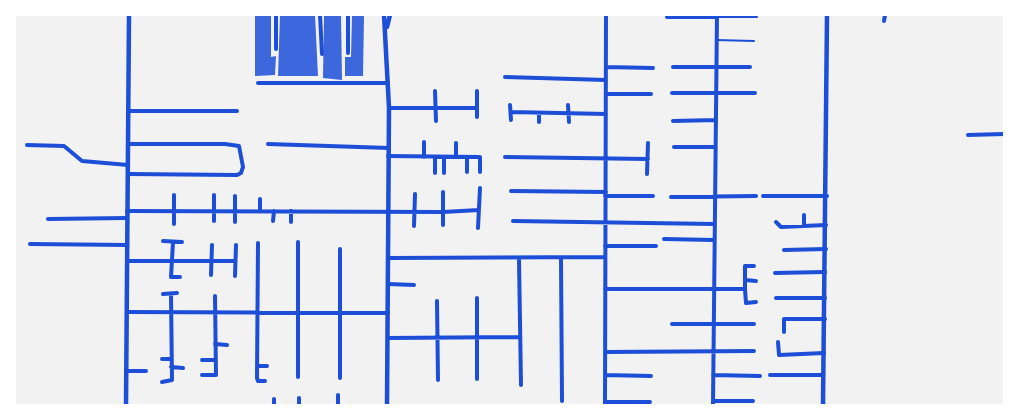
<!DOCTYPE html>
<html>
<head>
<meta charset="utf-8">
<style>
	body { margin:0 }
	#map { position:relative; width:1019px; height:420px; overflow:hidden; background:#f2f2f2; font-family:"Exo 2",sans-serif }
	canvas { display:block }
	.frame { position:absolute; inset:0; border:16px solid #fff; pointer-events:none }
</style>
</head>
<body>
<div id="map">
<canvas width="1019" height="420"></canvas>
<div class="frame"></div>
</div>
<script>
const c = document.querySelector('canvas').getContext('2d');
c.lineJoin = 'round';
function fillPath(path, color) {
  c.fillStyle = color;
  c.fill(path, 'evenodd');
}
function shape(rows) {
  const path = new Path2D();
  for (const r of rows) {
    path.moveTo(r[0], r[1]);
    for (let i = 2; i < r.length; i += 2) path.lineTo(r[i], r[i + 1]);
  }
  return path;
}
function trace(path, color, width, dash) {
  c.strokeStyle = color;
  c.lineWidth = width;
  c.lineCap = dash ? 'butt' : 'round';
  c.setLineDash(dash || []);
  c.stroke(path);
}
fillPath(shape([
	[255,15,271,15,271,57,276,56,275,75,255,76],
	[280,15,315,15,318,76,278,76],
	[324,15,341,15,342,80,323,78],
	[352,15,364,15,363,76,345,76,345,57,351,57]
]), '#3d67dc');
trace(shape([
	[717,17,757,17],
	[716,40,754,41]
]), '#1d4ed8', 2);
trace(shape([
	[276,15,276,49],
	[320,15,322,54],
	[348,15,348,53],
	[667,17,717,17],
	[884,21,885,15],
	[606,67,653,68],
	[673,67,750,67],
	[505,77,606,80],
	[258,83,388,83],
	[435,91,436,121],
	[477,91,477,117],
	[672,93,755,93],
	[606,94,651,94],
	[510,105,511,120],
	[568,105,569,122],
	[389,108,477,108],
	[128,111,237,111],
	[511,112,606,114],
	[539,113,539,122],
	[673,121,716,120],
	[968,135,1004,134],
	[456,143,456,157],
	[268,144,389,148],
	[27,145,64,146,82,161,128,165],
	[674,147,715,147],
	[388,156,480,157,480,172],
	[424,157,424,142],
	[435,157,435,173],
	[467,157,467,172],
	[505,157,648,159],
	[444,173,444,157],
	[128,174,237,175,241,173,243,167,239,146,225,144,128,144],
	[647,174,648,143],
	[511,191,606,192],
	[174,195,174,224],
	[235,196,235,222],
	[605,196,653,196],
	[763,196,827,196],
	[671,197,756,196],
	[260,199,260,211],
	[127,211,443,212,479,210],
	[804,215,804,226],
	[48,219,127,218],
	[214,221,214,195],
	[273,221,274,211],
	[513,221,714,224],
	[291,222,291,211],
	[776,222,781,227,826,225],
	[443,225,443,192],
	[414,226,415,194],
	[478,228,480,188],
	[664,239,714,240],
	[163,241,182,242],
	[173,242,171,277,180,277],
	[298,242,298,377],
	[258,243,257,378,258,381,265,381],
	[30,244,127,245],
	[605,246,656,246],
	[784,250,826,249],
	[388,258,605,257],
	[561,258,562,401],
	[519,259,521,385],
	[127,261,235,261],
	[754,266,745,266,745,289,746,303,756,302],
	[775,273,825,272],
	[211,275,212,245],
	[235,276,236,245],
	[745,280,756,281],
	[388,284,414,285],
	[605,289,745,289],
	[163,294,177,293],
	[776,298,825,298],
	[437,301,438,380],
	[127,312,388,313],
	[672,324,754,324],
	[784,332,784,319,825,319],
	[388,338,519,337],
	[778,342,779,355,824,353],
	[215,344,227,345],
	[605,352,754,351],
	[162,359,171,359],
	[202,360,215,360],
	[257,366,267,366],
	[171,367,183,368],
	[126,371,146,371],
	[202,375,216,375,215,296],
	[605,375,651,376],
	[713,375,760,376],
	[770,375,823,375],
	[340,378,340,249],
	[477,379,477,298],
	[162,382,172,380,171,294],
	[713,401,753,401],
	[605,402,650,402],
	[274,405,274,399],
	[299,405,299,398],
	[338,405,338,395],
	[605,405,606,15],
	[713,405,717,15]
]), '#1d4ed8', 4);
trace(shape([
	[384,15,389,108,387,405],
	[387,27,390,15],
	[126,405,129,15],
	[823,405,827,15]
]), '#1d4ed8', 4.5);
</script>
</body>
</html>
